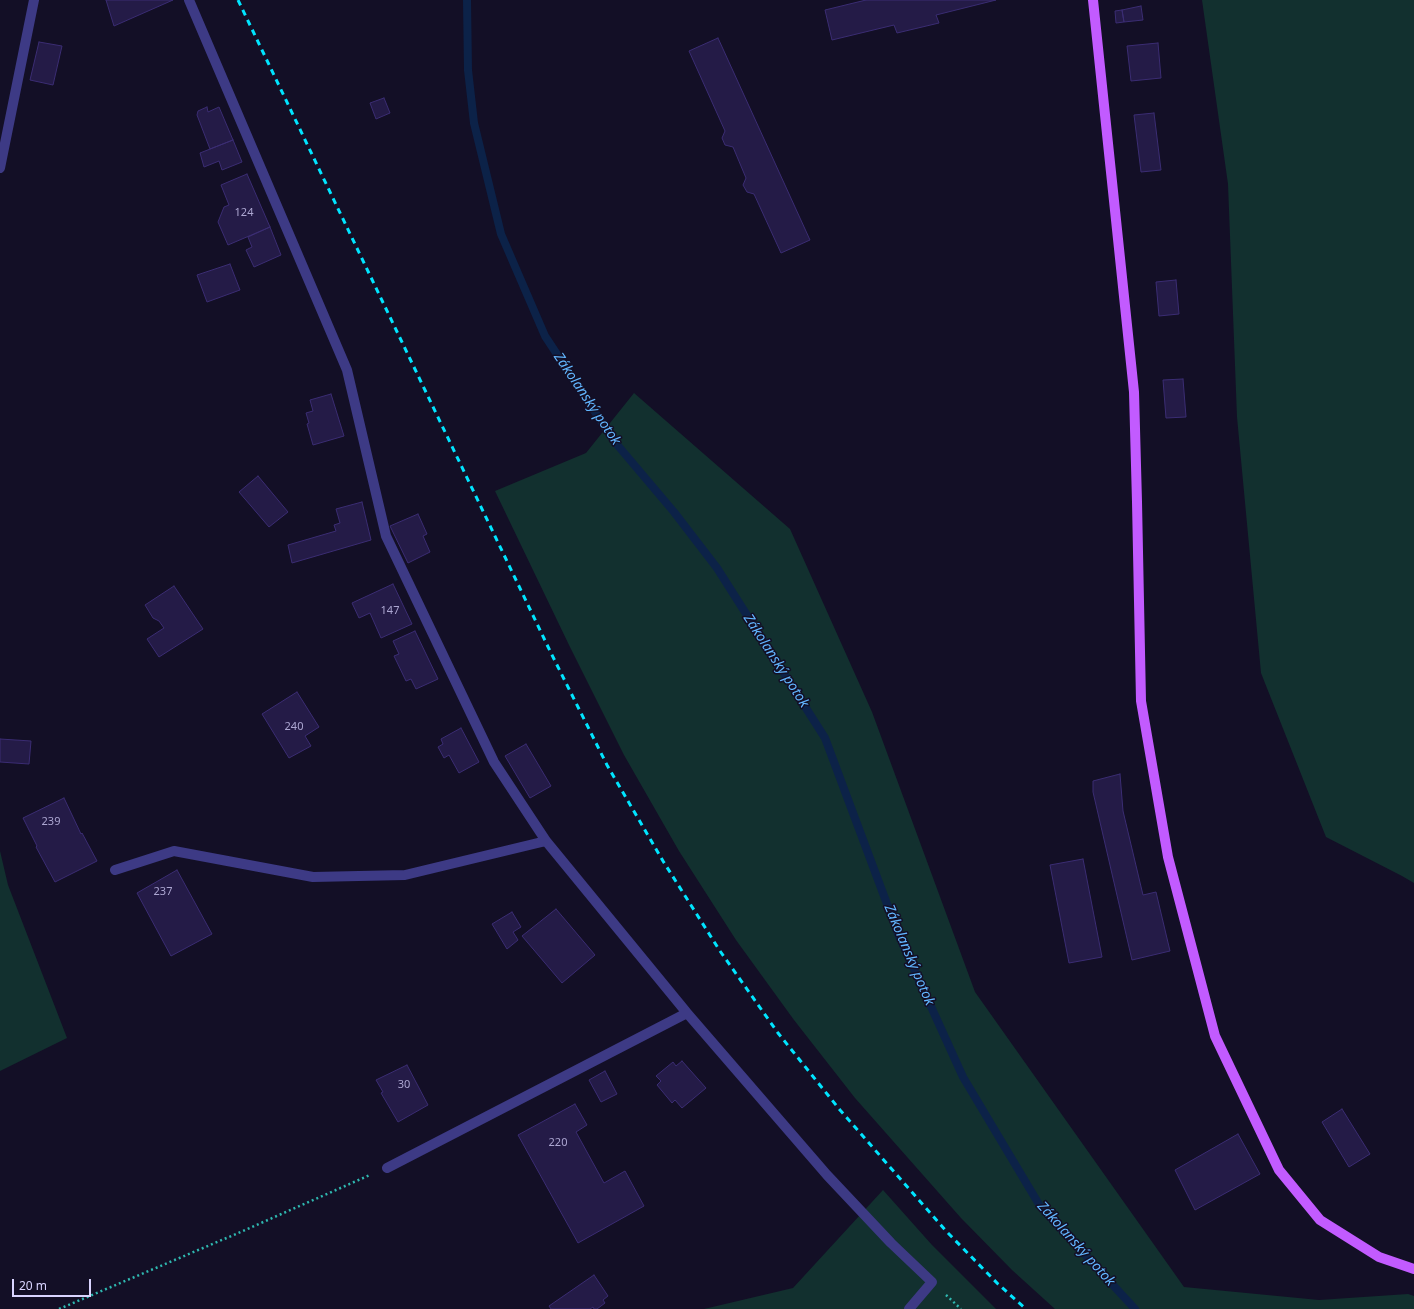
<!DOCTYPE html>
<html>
<head>
<meta charset="utf-8">
<style>
	body { margin:0 }
	#map { position:relative; width:1414px; height:1309px; overflow:hidden; background:#130f26; font-family:"Noto Sans",sans-serif }
	canvas { display:block }
	.scale { position:absolute; left:12px; top:1279px; width:79px; height:18px; box-sizing:border-box; border:2px solid #d9d4ff; border-top:0; padding-left:5px; font-size:12px; line-height:14px; white-space:nowrap; color:#d9d4ff; -webkit-text-stroke:3px #130f26; paint-order:stroke }
</style>
</head>
<body>
<div id="map">
<canvas width="1414" height="1309"></canvas>
<div class="scale">20 m</div>
</div>
<script>
const c = document.querySelector('canvas').getContext('2d');
c.lineJoin = 'round';
function fillPath(path, color) {
  c.fillStyle = color;
  c.fill(path, 'evenodd');
}
function shape(rows) {
  const path = new Path2D();
  for (const r of rows) {
    path.moveTo(r[0], r[1]);
    for (let i = 2; i < r.length; i += 2) path.lineTo(r[i], r[i + 1]);
  }
  return path;
}
function trace(path, color, width, dash) {
  c.strokeStyle = color;
  c.lineWidth = width;
  c.lineCap = dash ? 'butt' : 'round';
  c.setLineDash(dash || []);
  c.stroke(path);
}
function label(font, color, halo, rows, align = 'center') {
  c.font = font + ' "Noto Sans",sans-serif';
  c.lineWidth = 3;
  c.setLineDash([]);
  c.textBaseline = 'middle';
  c.strokeStyle = halo;
  c.fillStyle = color;
  for (const [text, x, y, turn = 0] of rows) {
    c.save();
    c.translate(x, y);
    c.rotate((+turn || 0) * Math.PI / 180);
    c.textAlign = isNaN(turn) ? turn : align;
    if (halo) c.strokeText(text, 0, 0);
    c.fillText(text, 0, 0);
    c.restore();
  }
}
fillPath(shape([
	[1202,0,1414,0,1414,883,1402,876,1326,837,1261,673,1237,417,1228,184],
	[634,393,790,529,872,712,975,992,1184,1287,1319,1300,1408,1294,1414,1296,1414,1309,1055,1309,1012,1270,961,1218,855,1098,794,1020,736,940,679,851,624,755,569,645,495,491,586,453],
	[0,851,8,885,67,1038,0,1071],
	[883,1190,932,1245,996,1309,704,1309,793,1288]
]), '#12302f');
trace(shape([
	[467,0,468,70,474,123,501,234,545,336,614,441,674,512,717,568,825,738,899,936,963,1077,1040,1206,1135,1309]
]), '#0c2248', 8);
const building = shape([
	[106,0,173,0,114,26,106,0],
	[866,0,996,0,936,15,939,23,897,33,894,25,832,40,825,10,866,0],
	[1141,6,1143,20,1124,22,1122,10,1141,6],
	[1122,10,1124,22,1116,23,1115,11,1122,10],
	[718,38,810,240,781,253,754,194,747,192,743,185,746,178,733,147,725,145,722,138,725,131,689,51,718,38],
	[39,42,62,46,53,85,30,80,39,42],
	[1158,43,1161,78,1131,81,1127,46,1158,43],
	[384,98,390,113,376,119,370,103,384,98],
	[207,107,208,112,219,107,233,140,210,149,197,115,198,111,207,107],
	[1154,113,1161,170,1141,172,1134,115,1154,113],
	[233,140,242,162,222,170,219,161,204,167,200,153,233,140],
	[247,174,270,227,228,245,218,222,224,207,229,205,221,185,247,174],
	[270,227,281,255,254,267,246,250,252,247,248,237,270,227],
	[230,264,240,290,207,302,197,275,230,264],
	[1176,280,1179,314,1159,316,1156,282,1176,280],
	[1183,379,1186,417,1166,418,1163,380,1183,379],
	[331,394,344,436,313,445,307,424,309,423,306,413,313,411,310,400,331,394],
	[258,476,288,512,269,527,239,492,258,476],
	[362,502,371,540,292,563,288,545,336,531,334,525,340,523,336,509,362,502],
	[418,514,427,534,423,536,430,552,408,563,390,526,418,514],
	[393,584,412,624,381,638,370,613,359,618,352,603,393,584],
	[174,586,203,629,159,657,147,639,164,628,159,621,153,618,145,605,174,586],
	[415,631,438,679,416,689,411,679,406,681,394,656,399,654,393,641,415,631],
	[297,692,319,727,305,736,311,746,289,758,262,714,297,692],
	[461,728,479,762,459,773,449,755,444,758,438,747,443,744,441,739,461,728],
	[0,739,31,741,29,764,0,762,0,739],
	[526,744,551,786,530,798,505,756,526,744],
	[1120,774,1123,811,1143,895,1156,892,1170,951,1132,960,1093,792,1093,781,1120,774],
	[64,798,81,834,82,833,97,861,55,882,36,847,37,846,23,818,64,798],
	[1083,859,1102,957,1069,963,1050,865,1083,859],
	[177,870,212,934,171,956,137,893,177,870],
	[556,909,595,955,562,983,522,936,556,909],
	[512,912,521,927,513,932,518,940,507,949,492,924,512,912],
	[682,1061,706,1088,682,1108,675,1100,672,1103,657,1085,661,1081,656,1076,673,1062,676,1066,682,1061],
	[407,1065,428,1105,398,1122,381,1093,383,1092,376,1080,407,1065],
	[605,1071,617,1094,601,1102,589,1080,605,1071],
	[575,1104,587,1125,576,1132,604,1183,625,1171,644,1206,578,1243,518,1135,575,1104],
	[1342,1109,1370,1154,1349,1167,1322,1122,1342,1109],
	[1238,1134,1260,1174,1195,1210,1175,1170,1238,1134],
	[594,1275,608,1296,603,1300,605,1303,597,1309,594,1309,593,1307,590,1309,551,1309,549,1306,594,1275]
]);
fillPath(building, '#241b47');
trace(building, '#3b2d73', 1);
trace(shape([
	[946,1295,961,1309],
	[59,1309,236,1234,370,1175]
]), '#2fb8b0', 2.5, [2, 3]);
trace(shape([
	[189,0,347,370,386,536,494,762,546,841,687,1013,827,1175,891,1243,932,1282,909,1309],
	[0,168,34,0],
	[115,870,174,851,313,877,405,875,546,841],
	[387,1168,687,1013]
]), '#3d3a85', 10);
trace(shape([
	[1093,0,1134,392,1137,502,1141,701,1168,857,1215,1036,1279,1170,1320,1220,1379,1257,1414,1269]
]), '#c25bff', 10);
trace(shape([
	[238,0,551,653,607,765,663,861,720,951,778,1033,840,1110,946,1231,998,1284,1026,1309]
]), '#00e5ff', 3, [6, 5]);
label('11px', '#aca6d1', null, [
	["124",244,213],
	["147",390,611],
	["240",294,727],
	["239",51,822],
	["237",163,892],
	["30",404,1085],
	["220",558,1143]
]);
label('italic 14px', '#62b6ff', '#130f26', [
	["Zákolanský potok",587,399,56],
	["Zákolanský potok",776,661,57],
	["Zákolanský potok",909,955,67],
	["Zákolanský potok",1076,1244,48]
]);
</script>
</body>
</html>
